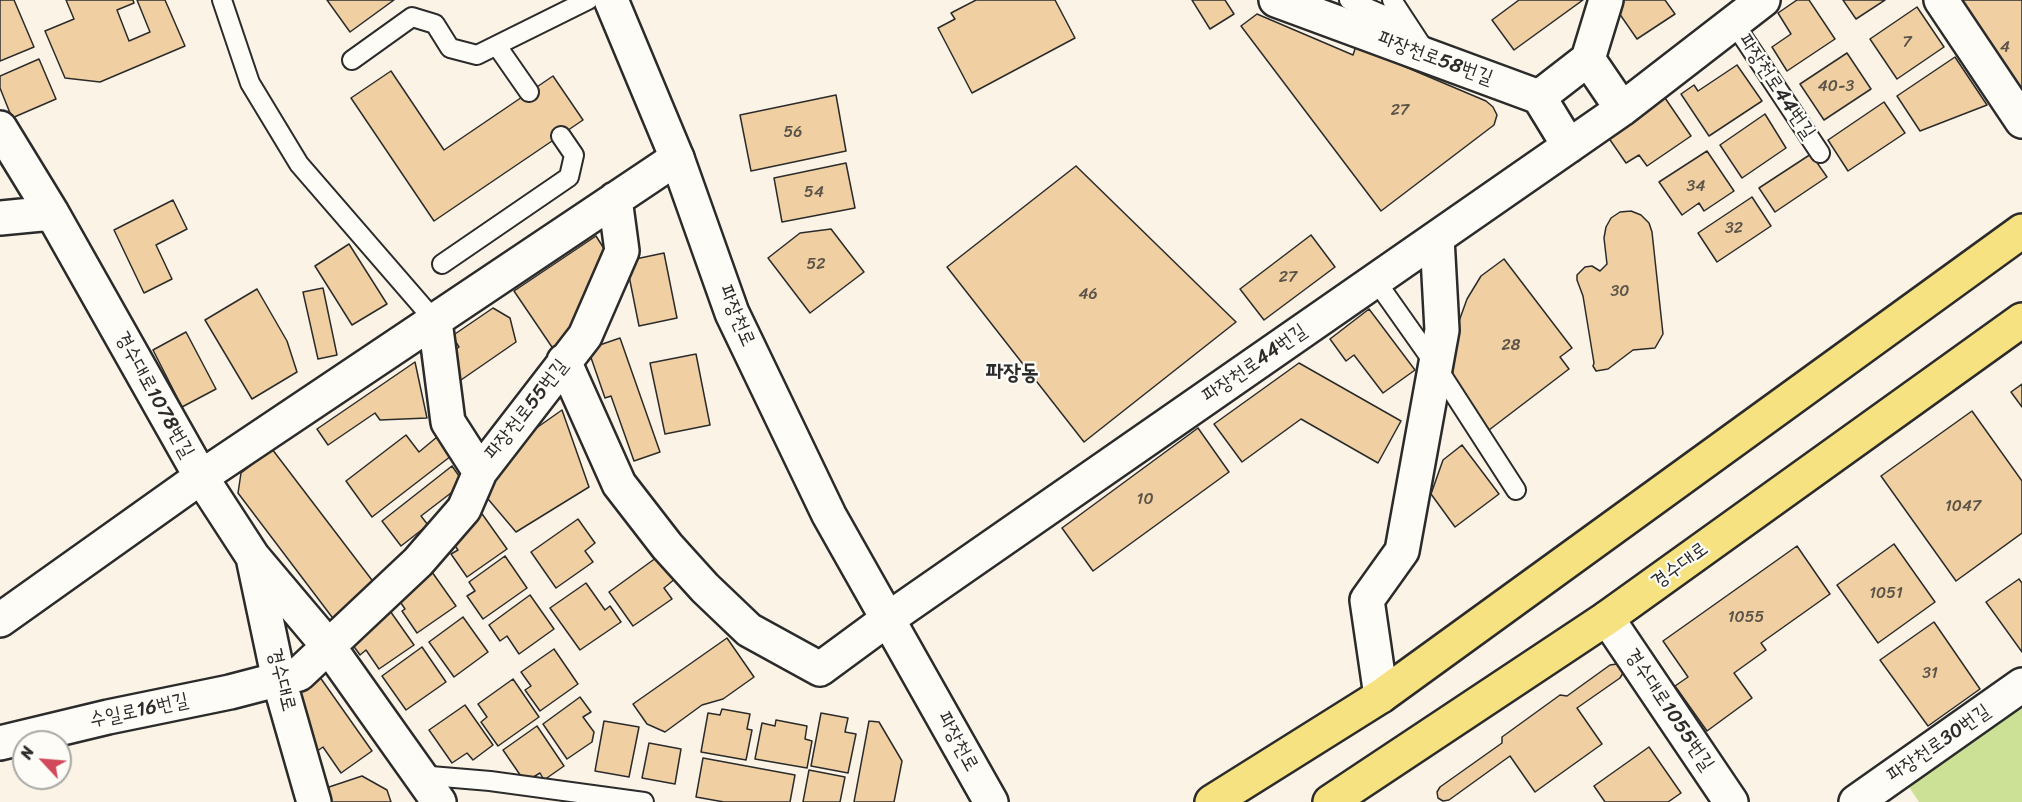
<!DOCTYPE html>
<html>
<head>
<meta charset="utf-8">
<style>
	body { margin:0 }
	#map { position:relative; width:2022px; height:802px; overflow:hidden; background:#faf3e6; font-family:Sriracha,sans-serif }
	canvas { display:block }
	.north { position:absolute; left:12px; top:730px; width:60px; height:60px; box-sizing:border-box; background:#fdfcf7; border:2px solid #a9a8a5; border-radius:50%; rotate:296deg; font-size:16px; font-weight:700; line-height:24px; text-align:center; color:#2b2b2b }
	.north::after { content:''; display:block; margin:auto; width:21px; height:27px; background:#d1495b; clip-path:polygon(50% 0,100% 100%,50% 72%,0 100%) }
</style>
</head>
<body>
<div id="map">
<canvas width="2022" height="802"></canvas>
<div class="north">N</div>
</div>
<script>
const c = document.querySelector('canvas').getContext('2d');
c.lineJoin = 'round';
function fillPath(path, color) {
  c.fillStyle = color;
  c.fill(path, 'evenodd');
}
function shape(rows) {
  const path = new Path2D();
  for (const r of rows) {
    path.moveTo(r[0], r[1]);
    for (let i = 2; i < r.length; i += 2) path.lineTo(r[i], r[i + 1]);
  }
  return path;
}
function trace(path, color, width, dash) {
  c.strokeStyle = color;
  c.lineWidth = width;
  c.lineCap = dash ? 'butt' : 'round';
  c.setLineDash(dash || []);
  c.stroke(path);
}
function label(font, color, halo, rows, align = 'center') {
  c.font = font + ' Sriracha,"Poor Story",sans-serif';
  c.lineWidth = 4.5;
  c.setLineDash([]);
  c.textBaseline = 'middle';
  c.strokeStyle = halo;
  c.fillStyle = color;
  for (const [text, x, y, turn = 0] of rows) {
    c.save();
    c.translate(x, y);
    c.rotate((+turn || 0) * Math.PI / 180);
    c.textAlign = isNaN(turn) ? turn : align;
    if (halo) c.strokeText(text, 0, 0);
    c.fillText(text, 0, 0);
    c.restore();
  }
}
fillPath(shape([
	[2022,702,2022,802,1919,802,1905,781]
]), '#cde196');
const building = shape([
	[0,0,14,0,34,47,0,61,0,0],
	[66,0,133,0,134,3,117,10,129,41,150,32,137,0,165,0,185,46,100,82,65,78,45,31,74,19,66,0],
	[327,0,394,0,350,32,327,0],
	[976,0,1055,0,1075,38,972,93,938,28,955,19,951,13,976,0],
	[1192,0,1225,0,1234,14,1210,29,1192,0],
	[1519,0,1583,0,1514,50,1492,20,1519,0],
	[1610,0,1665,0,1675,14,1637,39,1610,0],
	[1797,0,1809,0,1835,39,1787,71,1772,47,1791,34,1778,13,1797,0],
	[1843,0,1885,0,1856,19,1843,0],
	[1957,0,2022,0,2022,96,1957,0],
	[1917,7,1944,47,1897,79,1870,39,1917,7],
	[1257,14,1353,55,1356,46,1486,101,1493,107,1497,115,1494,125,1381,211,1241,26,1257,14],
	[1847,53,1871,89,1824,120,1800,84,1847,53],
	[1955,57,1987,105,1920,131,1897,96,1955,57],
	[39,59,56,99,12,118,0,88,0,76,39,59],
	[1737,65,1762,101,1709,136,1681,94,1694,85,1698,91,1737,65],
	[391,71,444,150,553,76,583,120,434,221,351,98,391,71],
	[836,95,846,151,751,171,740,115,836,95],
	[1663,95,1691,136,1647,166,1639,155,1626,163,1606,134,1663,95],
	[1884,102,1905,133,1848,171,1828,140,1884,102],
	[1765,114,1786,148,1742,178,1720,145,1765,114],
	[1707,151,1734,191,1704,211,1699,203,1682,215,1659,182,1707,151],
	[1811,154,1827,177,1775,212,1759,188,1811,154],
	[846,163,855,208,782,222,774,178,846,163],
	[1076,166,1236,322,1084,442,947,267,1076,166],
	[1752,197,1771,226,1717,262,1698,233,1752,197],
	[173,200,187,229,156,245,172,279,144,293,114,230,173,200],
	[1631,211,1641,215,1649,223,1652,232,1663,334,1655,348,1633,350,1608,369,1596,371,1593,366,1594,363,1583,296,1577,280,1577,275,1585,267,1592,266,1600,271,1607,264,1604,238,1606,227,1611,218,1620,212,1631,211],
	[831,229,864,272,810,313,768,258,800,233,831,229],
	[1311,235,1335,267,1264,320,1240,289,1311,235],
	[596,236,608,255,607,269,589,282,580,333,554,350,514,291,596,236],
	[349,244,387,304,352,325,315,266,349,244],
	[664,253,677,318,639,326,626,261,664,253],
	[1504,259,1572,348,1560,357,1569,369,1489,430,1453,382,1452,363,1458,324,1467,299,1481,276,1504,259],
	[323,288,337,355,318,359,303,292,323,288],
	[257,289,287,341,297,372,252,399,205,320,257,289],
	[493,308,510,318,516,342,461,380,445,357,459,347,452,336,493,308],
	[1369,309,1415,370,1383,393,1354,355,1346,361,1330,339,1369,309],
	[186,332,216,389,182,407,153,350,186,332],
	[620,338,660,452,634,461,611,396,605,398,588,349,620,338],
	[696,354,710,425,665,434,650,363,696,354],
	[415,362,427,418,380,420,375,413,328,445,317,429,415,362],
	[1299,363,1401,421,1378,463,1301,419,1242,462,1214,424,1299,363],
	[2022,384,2022,407,2011,392,2022,384],
	[562,410,589,487,516,532,488,499,500,466,525,436,562,410],
	[1972,411,2022,481,2022,533,1956,581,1881,476,1972,411],
	[1198,428,1229,472,1093,571,1062,528,1198,428],
	[406,435,419,452,437,437,451,456,372,517,346,481,406,435],
	[1462,445,1499,494,1455,527,1431,494,1443,460,1462,445],
	[272,449,378,588,335,621,238,493,241,473,272,449],
	[452,466,464,483,421,516,428,525,401,546,382,521,452,466],
	[480,511,507,549,467,577,451,554,458,550,447,535,480,511],
	[578,519,595,543,585,551,593,562,556,588,531,552,578,519],
	[1894,544,1935,602,1878,643,1837,585,1894,544],
	[1797,546,1830,594,1761,643,1766,650,1734,673,1752,698,1707,731,1675,686,1688,677,1663,641,1797,546],
	[660,555,676,578,664,588,672,599,633,626,609,592,660,555],
	[505,556,527,588,483,619,467,596,475,591,469,582,505,556],
	[432,572,456,606,417,633,402,611,405,609,397,597,432,572],
	[2019,579,2022,583,2022,652,1986,602,2019,579],
	[586,583,605,610,610,606,621,622,580,650,550,608,586,583],
	[530,595,554,629,519,654,507,636,500,641,489,625,530,595],
	[388,608,414,645,379,669,366,650,360,655,347,637,388,608],
	[463,617,488,652,454,677,429,642,463,617],
	[1934,622,1980,689,1928,726,1880,660,1934,622],
	[727,638,754,677,723,699,702,705,665,732,647,724,633,704,727,638],
	[422,647,446,682,406,710,382,676,422,647],
	[554,649,578,684,540,711,525,690,531,686,521,672,554,649],
	[1617,664,1622,667,1623,673,1620,678,1577,708,1602,744,1535,792,1510,756,1449,800,1443,801,1438,798,1437,792,1440,787,1502,743,1502,737,1560,695,1567,696,1610,665,1617,664],
	[317,673,372,751,341,773,323,747,313,754,289,692,317,673],
	[513,679,539,717,498,746,481,722,487,717,478,704,513,679],
	[580,697,591,712,583,717,594,732,592,742,567,759,543,724,580,697],
	[465,705,493,745,473,760,467,753,452,763,429,730,465,705],
	[722,709,750,714,747,729,752,730,746,760,701,752,708,713,720,715,722,709],
	[821,713,848,718,845,732,856,734,848,773,811,766,821,713],
	[776,720,807,726,805,739,812,741,807,768,755,759,762,723,775,726,776,720],
	[604,721,639,727,629,777,595,771,604,721],
	[869,721,879,722,902,761,894,802,854,802,869,721],
	[537,726,564,766,544,780,540,773,525,782,503,750,537,726],
	[649,743,681,749,675,784,642,778,649,743],
	[1649,747,1681,793,1668,802,1605,802,1594,786,1649,747],
	[703,758,795,775,790,802,724,802,696,797,703,758],
	[809,770,845,777,840,802,803,802,809,770],
	[362,776,387,790,391,802,328,802,323,789,362,776]
]);
fillPath(building, '#f0d0a2');
trace(building, '#2b2b2b', 1.5);
const lane = shape([
	[222,0,250,83,299,164,435,321],
	[1349,0,1409,26],
	[1392,0,1426,52],
	[1733,22,1820,153],
	[497,46,529,92],
	[352,60,412,17,435,24,450,48,477,55,588,0],
	[442,264,569,177,574,155,561,136],
	[1376,281,1436,366,1516,490],
	[419,775,490,781,644,802]
]);
const street = shape([
	[1276,0,1539,97,1569,146],
	[1606,0,1588,59,1622,109],
	[1941,0,2022,121],
	[1539,97,1588,59],
	[0,128,52,213,201,477,253,557,329,647,439,802],
	[0,218,52,213],
	[435,321,448,422,480,472],
	[564,361,619,484,667,546,705,588,749,630,820,669,888,619,1622,109,1763,0],
	[254,562,279,680,314,802],
	[1607,618,1731,802],
	[0,620,201,477,677,158],
	[1381,696,1367,600,1402,551,1442,330,1437,238],
	[0,743,108,717,230,692,299,674,418,562,464,509,480,472,585,336,622,251,615,199],
	[1856,802,2022,685]
]);
const secondary = shape([
	[611,0,677,158,732,313,829,515,991,802]
]);
const primary = shape([
	[1212,802,1381,696,2022,231],
	[1330,802,1607,618,2022,320]
]);
trace(lane, '#2b2b2b', 22);
trace(street, '#2b2b2b', 38);
trace(secondary, '#2b2b2b', 38);
trace(primary, '#2b2b2b', 38);
trace(lane, '#fdfcf7', 18);
trace(street, '#fdfcf7', 33);
trace(secondary, '#fdfcf7', 33);
trace(primary, '#f7e281', 33);
label('16px', '#5c5449', null, [
	["7",1907,43],
	["4",2005,48],
	["40-3",1836,87],
	["27",1400,111],
	["56",793,133],
	["34",1696,187],
	["54",814,193],
	["32",1734,229],
	["52",816,265],
	["27",1288,278],
	["30",1620,292],
	["46",1088,295],
	["28",1511,346],
	["10",1145,500],
	["1047",1963,507],
	["1051",1886,594],
	["1055",1746,618],
	["31",1930,674]
]);
label('20px', '#2b2b2b', '#fdfcf7', [
	["파장천로58번길",1435,59,20],
	["파장천로44번길",1776,87,56],
	["파장천로",736,316,67],
	["파장천로44번길",1255,364,-35],
	["경수대로1078번길",154,395,61],
	["파장천로55번길",527,410,-52],
	["경수대로",1680,566,-36],
	["경수대로",281,680,76],
	["경수대로1055번길",1669,710,56],
	["수일로16번길",139,711,-12],
	["파장천로",957,742,61],
	["파장천로30번길",1939,744,-35]
]);
label('bold 22px', '#2b2b2b', '#fdfcf7', [
	["파장동",1012,373]
]);
</script>
</body>
</html>
